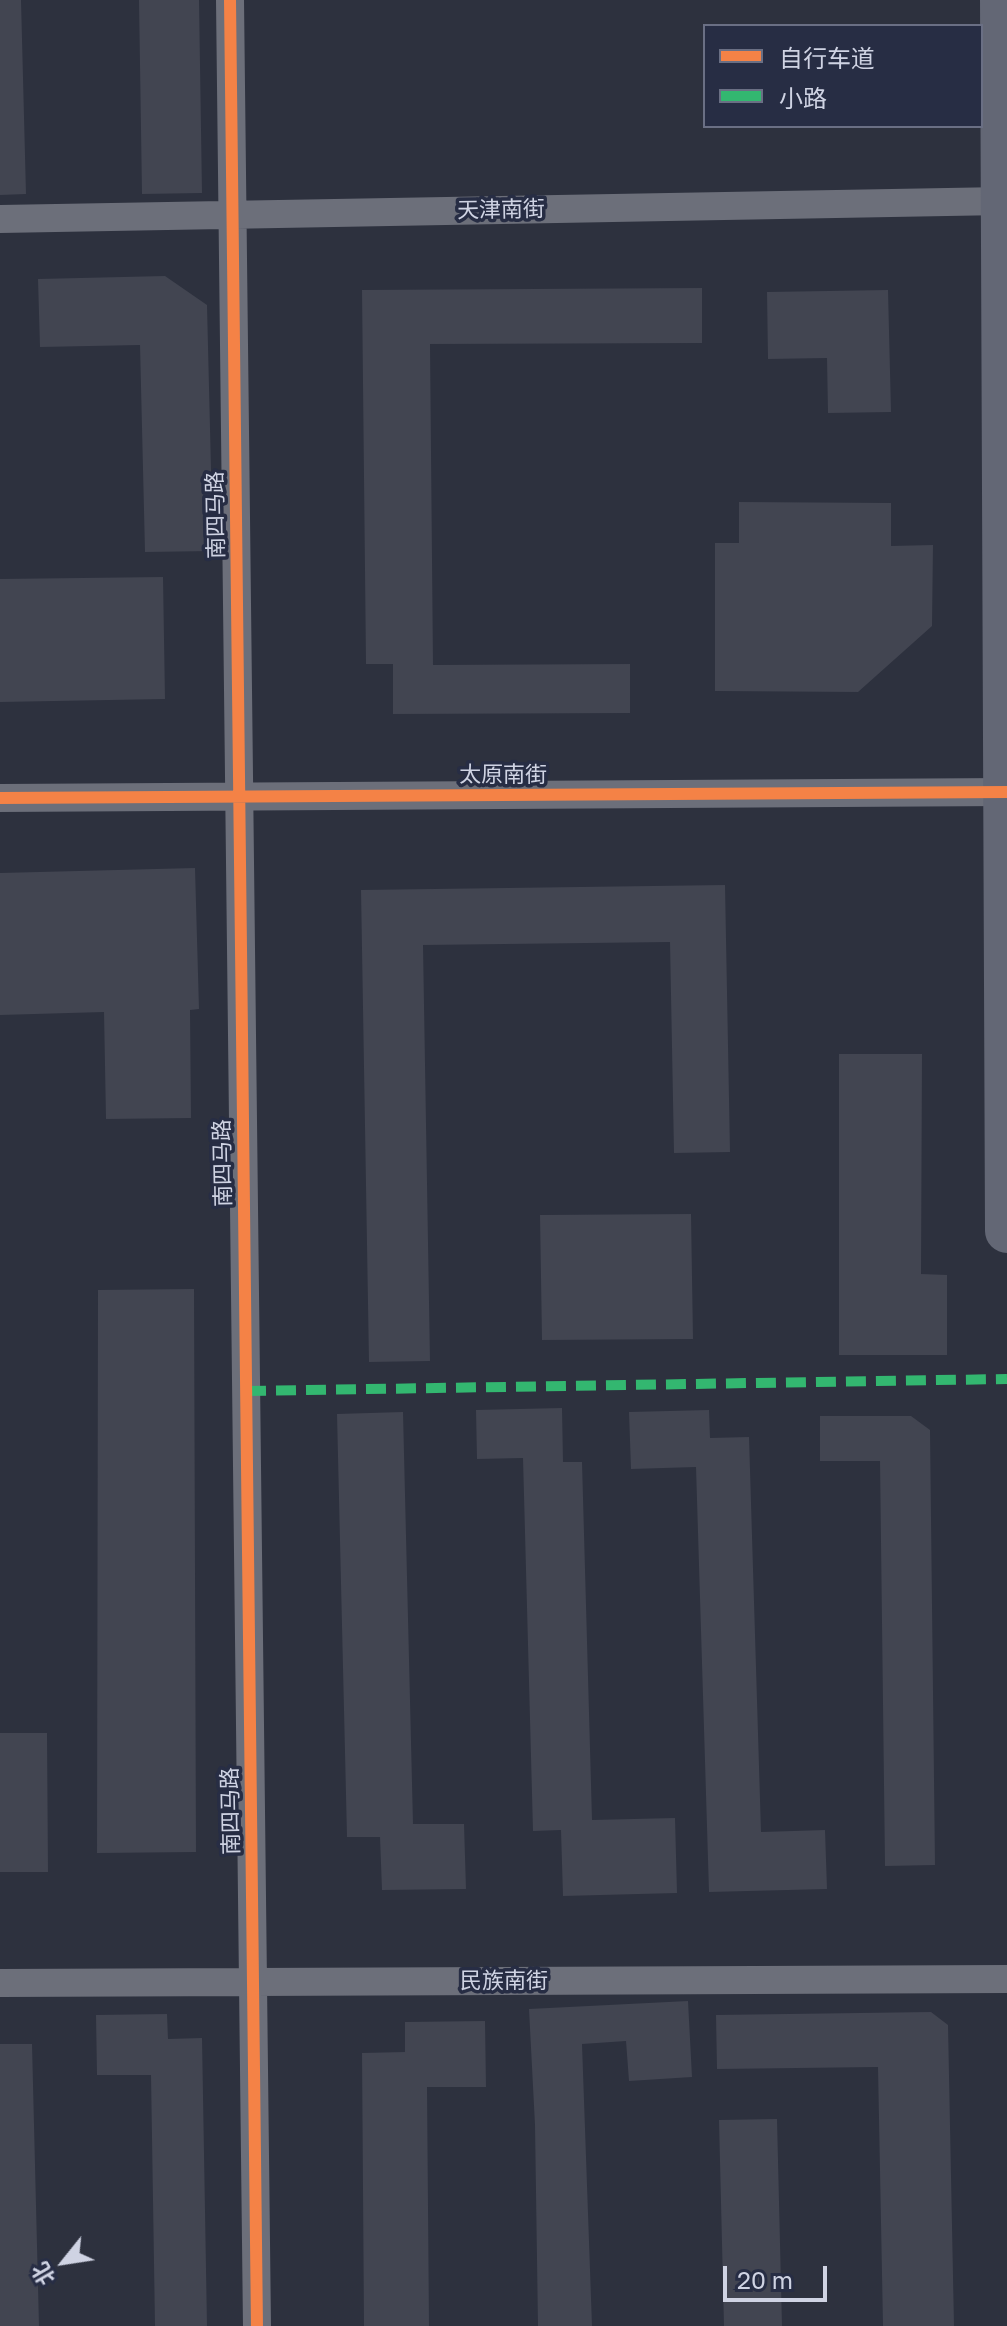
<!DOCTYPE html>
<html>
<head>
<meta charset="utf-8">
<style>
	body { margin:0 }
	#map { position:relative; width:1007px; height:2326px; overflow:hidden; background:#2d313e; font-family:"Golos Text","Noto Sans SC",sans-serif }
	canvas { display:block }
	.legend { position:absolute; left:703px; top:24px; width:280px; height:104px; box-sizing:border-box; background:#272d44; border:2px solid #6a6f84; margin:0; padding:10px 14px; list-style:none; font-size:24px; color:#cfd3e3 }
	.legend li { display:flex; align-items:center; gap:16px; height:40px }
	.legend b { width:40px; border:2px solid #6a6f84 }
	.north { position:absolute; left:24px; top:2222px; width:80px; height:80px; -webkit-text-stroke:6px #272d44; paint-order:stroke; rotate:240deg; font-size:22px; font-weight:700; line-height:32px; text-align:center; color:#cfd3e3 }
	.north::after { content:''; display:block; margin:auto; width:28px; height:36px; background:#cfd3e3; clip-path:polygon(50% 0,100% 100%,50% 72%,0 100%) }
	.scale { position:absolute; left:723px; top:2266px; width:104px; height:36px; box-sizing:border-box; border:4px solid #cfd3e3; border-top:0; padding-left:10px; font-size:24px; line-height:28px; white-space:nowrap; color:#cfd3e3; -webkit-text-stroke:6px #272d44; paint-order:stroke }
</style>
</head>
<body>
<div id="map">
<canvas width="1007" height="2326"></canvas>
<ul class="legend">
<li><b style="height:10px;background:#f48246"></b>自行车道</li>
<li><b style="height:10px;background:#33b770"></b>小路</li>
</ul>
<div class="north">北</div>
<div class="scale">20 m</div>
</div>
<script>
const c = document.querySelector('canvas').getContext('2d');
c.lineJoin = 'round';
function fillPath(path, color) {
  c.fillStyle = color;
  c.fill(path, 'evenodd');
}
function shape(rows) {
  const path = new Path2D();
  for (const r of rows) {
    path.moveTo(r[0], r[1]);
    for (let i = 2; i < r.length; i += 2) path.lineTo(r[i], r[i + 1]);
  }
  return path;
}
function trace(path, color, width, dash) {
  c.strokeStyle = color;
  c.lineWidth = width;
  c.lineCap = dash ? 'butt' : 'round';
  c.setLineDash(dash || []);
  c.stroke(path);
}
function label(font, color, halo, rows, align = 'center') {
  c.font = font + ' "Golos Text","Noto Sans SC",sans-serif';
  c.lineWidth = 7;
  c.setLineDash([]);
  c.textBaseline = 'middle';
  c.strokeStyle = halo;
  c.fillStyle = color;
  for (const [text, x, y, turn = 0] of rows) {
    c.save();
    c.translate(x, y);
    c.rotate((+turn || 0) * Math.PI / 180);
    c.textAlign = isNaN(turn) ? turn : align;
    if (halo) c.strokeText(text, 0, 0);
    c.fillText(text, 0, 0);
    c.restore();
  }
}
fillPath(shape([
	[0,0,21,0,26,194,0,195],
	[139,0,199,0,202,193,142,194],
	[165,276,207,305,213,551,145,552,140,345,40,347,38,279],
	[702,288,702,343,430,344,433,665,630,664,630,713,393,714,393,664,366,664,362,290],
	[888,290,891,412,828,413,827,358,768,359,767,292],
	[739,502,891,503,891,546,933,545,932,626,858,692,715,691,715,543,739,543],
	[163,577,165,699,0,702,0,579],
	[195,868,199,1009,190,1010,191,1118,106,1119,104,1012,0,1015,0,873],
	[725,885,730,1152,674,1153,670,942,423,945,430,1361,369,1362,361,890],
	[839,1054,922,1054,921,1274,947,1275,947,1355,839,1355],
	[691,1214,693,1339,542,1340,540,1215],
	[194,1289,196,1852,97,1853,98,1290],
	[562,1408,563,1462,582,1462,592,1820,675,1818,677,1893,563,1896,561,1830,533,1831,523,1458,477,1459,476,1410],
	[709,1410,710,1438,749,1437,761,1832,825,1830,827,1889,709,1892,696,1467,631,1469,629,1412],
	[403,1412,413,1824,464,1824,466,1889,382,1890,380,1837,347,1837,337,1414],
	[820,1416,911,1416,930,1430,935,1865,885,1866,880,1461,820,1461],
	[0,1733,47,1733,48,1872,0,1872],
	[688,2001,692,2077,629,2081,626,2041,582,2044,592,2326,538,2326,535,2125,529,2009],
	[931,2012,948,2025,954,2326,883,2326,878,2067,717,2069,716,2015],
	[167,2014,168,2039,202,2038,207,2326,155,2326,151,2075,97,2075,96,2015],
	[485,2021,486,2087,427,2087,429,2326,364,2326,362,2053,405,2052,405,2022],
	[0,2044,32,2044,39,2326,0,2326],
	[777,2119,782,2326,724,2326,719,2120]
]), '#424551');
trace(shape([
	[230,0,257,2326],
	[0,219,1003,201],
	[0,798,1007,792],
	[0,1983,1007,1979]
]), '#6c6f7a', 28);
trace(shape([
	[1002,0,1007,1231]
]), '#636775', 44);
trace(shape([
	[246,1391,1007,1379]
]), '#33b770', 10, [20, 10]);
trace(shape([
	[230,0,257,2326],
	[0,798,1007,792]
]), '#f48246', 12);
label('22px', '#cfd3e3', '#272d44', [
	["天津南街",501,210,-1],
	["南四马路",216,515,-91],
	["太原南街",503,775],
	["南四马路",223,1163,-91],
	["南四马路",231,1811,-91],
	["民族南街",504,1981]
]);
</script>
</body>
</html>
